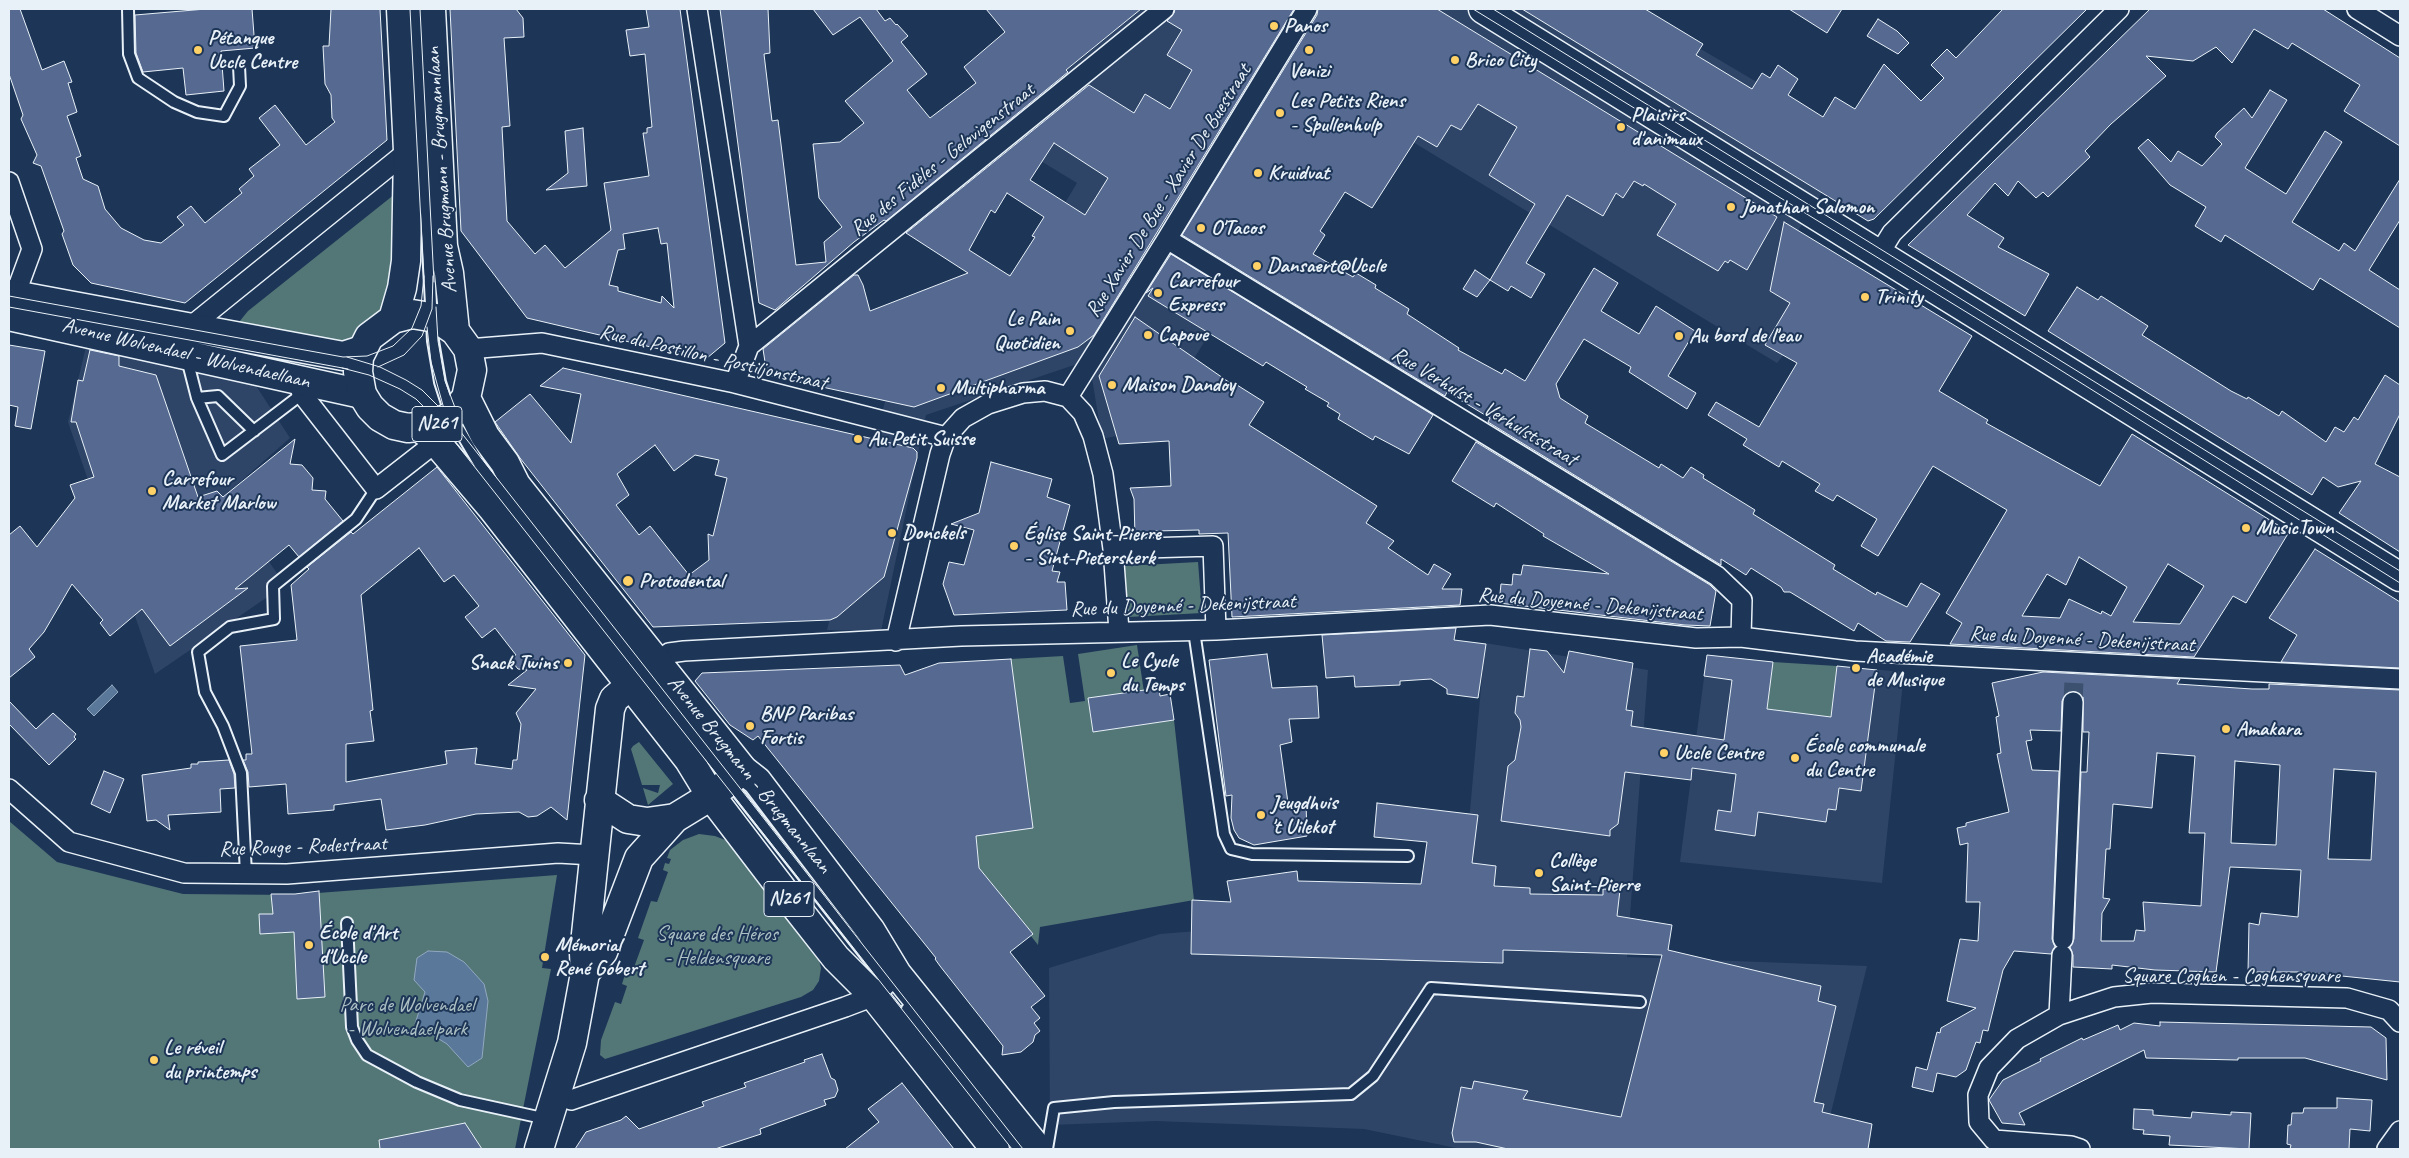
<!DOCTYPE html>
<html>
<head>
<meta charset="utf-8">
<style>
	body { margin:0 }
	#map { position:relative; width:2409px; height:1158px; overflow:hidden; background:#1d3557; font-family:Caveat,sans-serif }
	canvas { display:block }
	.frame { position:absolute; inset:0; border:10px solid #e8f1f8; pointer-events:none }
</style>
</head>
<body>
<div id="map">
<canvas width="2409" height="1158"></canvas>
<div class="frame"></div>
</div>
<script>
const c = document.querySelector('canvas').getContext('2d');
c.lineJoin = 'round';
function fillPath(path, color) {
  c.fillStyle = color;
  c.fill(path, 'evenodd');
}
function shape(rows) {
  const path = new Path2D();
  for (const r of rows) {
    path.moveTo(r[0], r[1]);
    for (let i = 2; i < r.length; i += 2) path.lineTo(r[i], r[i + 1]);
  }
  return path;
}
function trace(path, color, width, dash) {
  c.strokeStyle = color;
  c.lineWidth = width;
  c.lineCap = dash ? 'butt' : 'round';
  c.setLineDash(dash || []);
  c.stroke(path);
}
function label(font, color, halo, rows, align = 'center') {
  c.font = font + ' Caveat,sans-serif';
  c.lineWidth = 4;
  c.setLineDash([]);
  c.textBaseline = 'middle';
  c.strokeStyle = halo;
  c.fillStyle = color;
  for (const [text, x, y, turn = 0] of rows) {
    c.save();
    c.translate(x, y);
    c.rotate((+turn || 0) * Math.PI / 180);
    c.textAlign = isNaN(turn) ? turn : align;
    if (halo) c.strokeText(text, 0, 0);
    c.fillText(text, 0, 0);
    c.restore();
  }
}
fillPath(shape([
	[1141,9,1633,9,1855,140,1794,237,1854,267,1777,363,1352,105,1150,429,1102,439,1089,360,926,415,881,631,827,630,907,315,1027,266,1077,183,993,132],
	[88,338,249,375,290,438,224,496,285,585,155,674,68,422],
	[1485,643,1648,670,1627,957,1867,966,1822,1149,1461,1149,1364,1129,1156,1121,1050,1125,1049,968,1160,934,1420,913,1468,833],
	[1707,655,1773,662,1770,687,1830,716,1837,666,1904,672,1882,883,1680,862]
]), '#2e4568');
fillPath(shape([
	[400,190,400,260,381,315,354,343,339,347,235,327,248,311],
	[1198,562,1202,613,1110,618,1106,567],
	[1137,645,1144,692,1088,698,1093,732,1174,720,1194,900,1040,927,1038,945,1031,936,1033,934,979,868,967,746,1011,659,1063,656,1070,703,1085,701,1078,654],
	[1773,662,1837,666,1831,717,1767,709],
	[639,742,673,784,648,805,643,788,658,793,660,785,642,785,631,749,633,746],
	[9,821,57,862,183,894,291,895,557,875,542,968,551,969,515,1149,9,1149],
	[699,834,715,836,725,840,771,894,818,956,821,968,819,981,813,990,801,997,605,1059,600,1055,601,1040,615,1002,621,1004,627,986,622,984,627,968,633,970,644,940,638,938,651,901,657,902,668,872,663,870,665,863,669,864,671,859,667,858,670,850,683,840]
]), '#537677');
const water = shape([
	[112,685,118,692,94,716,87,709,112,685],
	[428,951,447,952,464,962,484,984,488,1001,482,1058,468,1067,447,1044,415,1024,425,992,414,980,417,958,428,951]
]);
fillPath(water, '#59789a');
trace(water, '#92a8c0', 1);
const building = shape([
	[9,9,20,9,42,70,64,61,72,82,68,83,77,112,67,116,81,156,76,158,83,179,98,186,105,209,121,228,144,240,161,243,184,225,177,217,191,206,205,223,242,193,239,189,254,176,249,169,280,145,259,118,275,105,306,145,335,122,332,118,331,95,325,84,323,46,329,46,331,9,380,9,387,140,185,303,91,283,73,265,62,234,64,231,41,166,33,163,37,155,21,119,23,115,9,74,9,9],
	[206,9,252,9,255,48,221,51,224,91,186,95,183,68,143,72,136,53,135,15,206,9],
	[450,9,516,9,523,18,524,37,504,38,510,126,502,127,507,221,535,254,545,245,565,268,611,230,604,183,649,176,643,133,647,133,647,128,652,127,645,54,630,56,626,30,649,27,646,9,680,9,725,343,707,358,702,359,527,318,461,231,450,9],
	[658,228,661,244,667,243,674,308,662,296,661,303,618,291,618,287,609,285,618,250,625,249,623,234,658,228],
	[720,9,768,9,770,53,764,54,772,121,778,120,796,265,826,262,824,242,842,227,819,198,813,144,840,142,864,123,845,101,893,61,860,17,833,35,813,9,876,9,885,21,890,18,896,25,897,24,908,36,901,42,927,74,907,90,930,118,976,83,964,67,1005,32,986,9,1141,9,1066,70,1068,72,886,221,884,220,854,242,775,310,759,303,720,9],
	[1175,9,1294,9,1094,335,1078,347,914,407,767,375,763,349,854,275,858,275,863,285,870,311,968,273,906,233,1089,85,1134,113,1145,94,1170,109,1192,70,1167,55,1182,30,1167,21,1174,13,1175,9],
	[1054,143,1108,178,1085,215,1030,180,1054,143],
	[1007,193,1044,217,1032,236,1035,237,1010,276,969,250,991,210,995,213,1007,193],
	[1318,9,1437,9,1777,217,1747,270,1730,260,1728,263,1725,261,1718,271,1657,235,1676,204,1644,184,1643,186,1634,181,1623,198,1616,193,1603,216,1567,195,1526,263,1545,274,1531,298,1511,286,1508,291,1490,280,1535,204,1489,175,1517,127,1478,104,1461,130,1451,125,1437,147,1418,136,1372,208,1345,192,1320,231,1325,235,1313,254,1353,277,1356,273,1376,285,1375,288,1409,309,1407,314,1459,348,1458,350,1502,374,1505,369,1525,381,1594,268,1618,283,1601,311,1639,334,1656,306,1695,331,1668,376,1696,393,1687,409,1629,372,1631,367,1584,339,1556,384,1560,398,1588,416,1585,423,1659,468,1661,464,1683,478,1691,467,1704,475,1703,478,1755,510,1753,514,1835,565,1833,569,1876,595,1877,592,1907,607,1921,583,1940,594,1910,642,1886,641,1858,623,1854,631,1790,592,1784,592,1781,587,1751,568,1746,575,1721,559,1721,565,1488,422,1490,418,1447,392,1445,396,1182,235,1317,15,1318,9],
	[1522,9,1645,9,1703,44,1696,55,1752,89,1762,73,1770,78,1778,65,1798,79,1788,95,1823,117,1835,97,1855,109,1884,64,1921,101,1944,78,1931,65,1947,49,1956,58,2003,9,2087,9,1874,219,1868,221,1522,9],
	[1789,9,1842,9,1827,33,1789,9],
	[2150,9,2323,9,2400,58,2400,146,2344,111,2360,85,2292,43,2288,49,2254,29,2232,63,2216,47,2193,61,2146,56,2166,76,2111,124,2085,151,2090,157,2048,197,2043,192,2036,198,2018,181,2008,196,1995,183,1967,215,2004,238,1998,247,2049,274,2025,316,1908,245,2150,9],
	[1878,19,1897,31,1909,43,1898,54,1867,36,1878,19],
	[2270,90,2287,100,2245,168,2286,194,2325,131,2342,142,2292,222,2339,251,2344,243,2355,251,2400,179,2400,220,2369,270,2400,290,2400,328,2320,278,2313,290,2225,235,2221,242,2195,226,2206,207,2170,185,2138,148,2148,139,2171,162,2178,151,2202,166,2222,144,2215,137,2217,133,2244,108,2252,118,2270,90],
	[583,128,587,186,546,190,568,173,565,131,583,128],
	[1784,222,1972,336,1939,391,1988,420,1986,423,2100,486,2132,434,2289,532,2246,603,2233,596,2194,657,1950,644,1962,623,1946,613,2007,510,1933,466,1878,556,1861,546,1877,519,1837,495,1833,501,1815,491,1820,484,1782,461,1779,467,1743,445,1747,439,1708,415,1716,402,1759,427,1797,363,1765,345,1790,303,1770,291,1784,222],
	[2079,557,2127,587,2111,616,2102,611,2101,614,2069,599,2060,618,2022,616,2047,574,2066,585,2079,557],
	[2168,564,2204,586,2180,624,2133,622,2168,564],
	[1171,254,1433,415,1409,454,1375,436,1373,440,1338,419,1340,414,1327,406,1329,403,1305,389,1307,387,1266,362,1263,366,1148,296,1153,288,1146,293,1171,254],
	[1475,270,1490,280,1477,297,1463,289,1475,270],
	[2077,287,2098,300,2101,296,2148,326,2142,335,2231,391,2247,399,2248,397,2279,416,2282,411,2326,442,2335,427,2344,432,2354,417,2358,420,2385,375,2400,385,2400,414,2375,464,2400,477,2400,552,2339,513,2361,481,2338,487,2323,477,2312,495,2048,331,2077,287],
	[1135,317,1236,387,1237,385,1264,402,1249,425,1377,506,1366,523,1394,541,1388,548,1428,575,1434,564,1451,574,1442,589,1462,589,1460,605,1232,617,1228,533,1199,534,1199,530,1154,531,1154,536,1135,537,1134,499,1130,488,1171,486,1169,441,1119,444,1099,376,1135,317],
	[9,345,45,351,31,429,15,426,18,407,9,405,9,345],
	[90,350,119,356,119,366,156,375,198,497,217,491,223,497,295,439,290,464,302,465,313,478,312,490,326,491,325,499,343,521,299,557,289,545,235,589,248,588,170,646,142,609,110,636,100,623,103,620,72,584,44,632,29,649,35,657,9,678,9,535,20,526,37,547,75,498,70,485,94,477,76,422,71,422,78,380,83,381,90,350],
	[563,368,913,448,917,452,917,458,884,577,837,617,830,620,653,627,520,458,495,422,530,394,571,443,581,394,540,386,563,368],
	[655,445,674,471,695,455,719,460,715,475,727,478,713,536,708,534,709,560,689,575,650,526,639,535,616,505,629,495,617,474,655,445],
	[1476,442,1710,585,1716,591,1710,626,1685,625,1499,603,1501,584,1512,585,1513,574,1521,575,1523,565,1609,574,1543,536,1544,534,1496,503,1494,507,1452,481,1476,442],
	[991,462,1052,479,1047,497,1070,505,1052,571,1060,572,1057,582,1065,582,1067,610,954,615,943,584,949,562,964,565,974,530,951,524,979,513,991,462],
	[437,467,585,655,567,820,551,807,537,816,528,817,519,812,476,814,425,825,386,830,381,799,334,805,334,810,288,814,286,784,249,787,248,772,243,760,246,760,246,754,252,754,240,646,297,640,291,585,309,569,307,567,351,532,353,534,437,467],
	[419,548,444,582,454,575,479,606,465,617,482,638,495,628,516,655,510,659,518,669,527,670,508,685,536,689,516,713,521,724,517,760,513,760,512,769,475,764,477,748,445,751,447,764,346,782,346,744,374,741,370,711,373,710,361,595,419,548],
	[2315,549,2400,602,2400,668,2281,662,2297,635,2269,618,2315,549],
	[1456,628,1454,640,1486,644,1478,698,1447,694,1447,689,1431,679,1400,681,1400,685,1355,687,1354,676,1326,678,1322,635,1456,628],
	[1530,649,1547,651,1564,673,1569,651,1633,663,1626,710,1633,711,1631,726,1724,740,1732,680,1704,676,1707,655,1773,662,1767,709,1831,717,1837,666,1877,670,1861,791,1839,788,1836,810,1828,809,1826,822,1758,812,1755,836,1715,830,1718,810,1731,812,1736,774,1692,768,1691,780,1625,772,1618,824,1610,830,1610,836,1501,821,1508,766,1515,760,1521,727,1520,720,1515,713,1517,696,1524,697,1530,649],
	[1267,654,1272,688,1317,686,1319,718,1289,719,1292,742,1280,745,1288,803,1306,802,1307,836,1254,845,1239,838,1234,830,1231,818,1232,795,1226,796,1209,660,1267,654],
	[1011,659,1033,828,976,836,979,868,1033,934,1010,952,1045,996,1031,1007,1040,1018,1034,1023,1040,1031,1035,1035,1033,1042,1021,1052,1002,1055,1003,1046,940,966,935,959,936,958,758,736,753,740,730,725,695,681,702,673,900,665,905,675,939,663,1011,659],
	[2043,672,2180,679,2177,684,2252,689,2269,689,2269,684,2400,690,2400,982,2303,972,2248,972,2249,923,2259,925,2261,913,2298,917,2301,870,2230,867,2216,972,2155,970,2112,965,2112,969,2073,967,2073,955,2070,947,2074,939,2081,772,2087,772,2089,732,2083,732,2083,697,2073,691,2067,692,2062,701,2061,731,2030,730,2032,740,2026,741,2032,770,2059,771,2052,939,2055,947,2051,954,2014,951,2003,970,1988,1031,1983,1030,1980,1043,1976,1042,1966,1070,1956,1077,1937,1073,1933,1092,1912,1087,1916,1067,1927,1070,1937,1032,1940,1033,1941,1028,1976,1008,1947,1001,1960,939,1978,941,1980,902,1966,902,1968,843,1960,845,1957,828,1966,826,1966,823,2009,812,1997,754,2001,753,1996,717,1999,716,1992,683,2043,672],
	[2157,753,2195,756,2189,833,2205,833,2201,906,2143,902,2145,931,2136,930,2134,941,2101,941,2102,913,2110,899,2103,898,2106,849,2110,849,2113,804,2152,808,2157,753],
	[2235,761,2280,765,2276,845,2231,843,2235,761],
	[2334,769,2376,772,2371,860,2328,859,2334,769],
	[1159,688,1160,696,1170,694,1174,720,1093,732,1088,698,1159,688],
	[9,701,36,729,53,713,76,734,74,737,76,739,49,765,9,724,9,701],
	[229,760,234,774,235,788,220,789,221,812,168,815,170,830,156,820,147,821,142,775,191,768,191,764,198,764,198,762,229,760],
	[104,771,124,779,110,813,91,804,104,771],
	[1377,803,1478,815,1472,863,1496,866,1494,886,1530,888,1530,894,1603,895,1603,889,1620,890,1617,916,1672,925,1668,950,1821,986,1818,1001,1836,1006,1814,1102,1824,1104,1822,1112,1872,1124,1868,1149,1508,1149,1476,1142,1454,1142,1452,1133,1461,1087,1472,1089,1474,1081,1528,1091,1523,1099,1621,1117,1662,955,1503,950,1503,963,1191,954,1192,900,1231,902,1227,881,1297,871,1298,881,1421,884,1427,842,1374,837,1377,803],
	[319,891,325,997,297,999,294,932,260,934,259,914,273,914,271,894,295,894,319,891],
	[2160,1022,2371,1027,2386,1038,2387,1080,2305,1058,2238,1058,2238,1060,2146,1058,2144,1050,2019,1113,2025,1125,2002,1123,1989,1100,2003,1080,2041,1061,2040,1059,2082,1038,2083,1040,2118,1025,2120,1030,2134,1023,2160,1026,2160,1022],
	[822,1054,831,1078,835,1080,838,1090,835,1097,824,1100,826,1105,760,1129,761,1134,715,1149,575,1149,586,1132,621,1120,626,1116,639,1129,704,1106,702,1102,746,1087,744,1083,805,1062,804,1060,822,1054],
	[902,1083,954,1149,845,1149,879,1122,868,1109,902,1083],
	[2337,1098,2372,1100,2370,1131,2350,1129,2349,1149,2290,1149,2291,1145,2287,1144,2288,1125,2291,1125,2292,1113,2303,1113,2304,1108,2337,1108,2337,1098],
	[2134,1109,2153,1110,2153,1115,2191,1118,2192,1112,2231,1115,2231,1112,2251,1113,2249,1149,2169,1145,2170,1136,2143,1134,2144,1130,2133,1129,2134,1109],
	[465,1123,482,1149,380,1149,379,1140,465,1123]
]);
fillPath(building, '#566a91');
trace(building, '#e8f1f8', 1);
trace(shape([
	[2073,702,2074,680]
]), '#3b516f', 19, [19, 9]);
const lane = shape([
	[128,9,129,54,138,78,174,102,197,112,224,116,240,86,239,66],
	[415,9,433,341,440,382,451,416,480,465,889,985],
	[187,359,197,398,222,455,302,394],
	[197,398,218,396,254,431],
	[1194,631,1224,834,1231,849,1252,854,1408,856],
	[246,874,241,773,223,726,205,692,198,652,230,627,274,619,273,586,356,519,376,489],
	[347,923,352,1027,357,1040,367,1055,417,1082,460,1100,547,1119],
	[907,1009,1018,1149],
	[1047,1149,1054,1108,1114,1102,1351,1094,1373,1076,1431,988,1640,1002]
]);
const street = shape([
	[697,9,749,346,735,383],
	[2357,9,2400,36],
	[9,182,32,249,11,306],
	[1167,239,1717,576,1742,600,1741,637],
	[1879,254,1892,233,2119,9],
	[190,327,408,151],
	[749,346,1164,9],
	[468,349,542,343,735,383,946,437],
	[298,379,302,394,376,489,435,443],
	[1068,397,1167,239,1307,9],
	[1113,549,1213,546,1216,630],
	[896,641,940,454,946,437,963,418,988,404,1023,393,1045,391,1068,397,1083,413,1093,436,1103,474,1113,549,1119,631],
	[658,662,669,653,684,651,961,636,1216,630,1490,615,1696,638,1741,637,1855,651,2400,679],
	[9,789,69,842,184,873,287,874,558,853,593,855],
	[2063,939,2073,702],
	[2059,1015,2062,955],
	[558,1095,571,1100,845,1007,874,996,897,974],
	[2080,1149,2071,1146,1994,1140,1979,1122,1978,1095,1989,1068,2017,1039,2059,1015,2114,997,2152,993,2347,998,2389,1010,2400,1022],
	[2387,1149,2400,1131]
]);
const secondary = shape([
	[1483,9,2400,577],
	[9,294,343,356,362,350],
	[9,316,362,394],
	[599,800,628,819,647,822,675,818,711,796,743,770],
	[585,973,603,952,639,858,675,818],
	[539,1149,572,1043,585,973,584,953,610,709,614,699,658,662]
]);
const primary = shape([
	[431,9,443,246,449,273,455,331],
	[393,319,412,314,436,318,455,331,468,349,472,370,466,398,451,416,435,425,408,428,394,425,380,417,370,407,362,394,358,372,359,357,369,337,393,319,402,288,406,261,408,151,401,9],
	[466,398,485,436,505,463,516,485,743,770,757,781,871,931,897,974,1038,1149],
	[420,428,430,435,492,508,689,760,711,796,785,893,836,958,874,996,995,1149]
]);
trace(lane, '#e8f1f8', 14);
trace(street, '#e8f1f8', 22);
trace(secondary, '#e8f1f8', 31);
trace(primary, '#e8f1f8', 31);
trace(lane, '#1d3557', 10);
trace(street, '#1d3557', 19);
trace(secondary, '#1d3557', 28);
trace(primary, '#1d3557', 28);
trace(shape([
	[410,9,424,282],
	[420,9,434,282],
	[1473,9,2046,361,2400,583],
	[1493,9,2400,571],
	[9,296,343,357,367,356,393,346,412,328,421,306,424,276],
	[9,307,348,369],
	[436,307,438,341,445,381,462,426],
	[427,327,431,362,444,409],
	[347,357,380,367,406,380,422,390,449,417,1023,1149],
	[378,367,404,355,422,336,432,309,433,276],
	[342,368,369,375,400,389,416,399,440,423,1012,1149]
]), '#e8f1f8', 1);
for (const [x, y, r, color] of [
	[1274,26,5,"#ffd166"],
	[198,50,5,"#ffd166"],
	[1309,50,5,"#ffd166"],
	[1455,60,5,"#ffd166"],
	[1280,113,5,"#ffd166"],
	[1621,127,5,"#ffd166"],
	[1258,173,5,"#ffd166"],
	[1731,207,5,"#ffd166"],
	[1201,228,5,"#ffd166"],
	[1257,266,5,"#ffd166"],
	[1158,293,5,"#ffd166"],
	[1865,297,5,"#ffd166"],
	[1070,331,5,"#ffd166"],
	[1148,335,5,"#ffd166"],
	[1679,336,5,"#ffd166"],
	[1112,385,5,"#ffd166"],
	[941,388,5,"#ffd166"],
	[858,439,5,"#ffd166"],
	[152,491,5,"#ffd166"],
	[2246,528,5,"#ffd166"],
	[892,533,5,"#ffd166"],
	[1014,546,5,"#ffd166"],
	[628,581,6,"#ffd166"],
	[568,663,5,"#ffd166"],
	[1856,668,5,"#ffd166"],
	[1111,673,5,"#ffd166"],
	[750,726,5,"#ffd166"],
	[2226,729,5,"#ffd166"],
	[1664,753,5,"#ffd166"],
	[1795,758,5,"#ffd166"],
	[1261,815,5,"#ffd166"],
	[1539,873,5,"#ffd166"],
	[309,945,5,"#ffd166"],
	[545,957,5,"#ffd166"],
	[154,1060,5,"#ffd166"]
]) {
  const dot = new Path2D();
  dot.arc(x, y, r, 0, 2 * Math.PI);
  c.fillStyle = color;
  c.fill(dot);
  trace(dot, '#1d3557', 2);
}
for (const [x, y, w] of [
	[437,424,50],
	[789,899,50]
]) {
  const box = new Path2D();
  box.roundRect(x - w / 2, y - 17.5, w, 35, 4);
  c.fillStyle = '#1d3557';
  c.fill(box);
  trace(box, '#e8f1f8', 1);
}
label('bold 20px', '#e8f1f8', null, [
	["N261",437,424],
	["N261",789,899]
]);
label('bold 21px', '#e8f1f8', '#1d3557', [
	["Panos",1284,26],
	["Pétanque",208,38],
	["Uccle Centre",208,62],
	["Brico City",1465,60],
	["Venizi",1309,71,"center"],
	["Les Petits Riens",1290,101],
	["- Spullenhulp",1290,125],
	["Plaisirs",1631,115],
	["d'animaux",1631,139],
	["Kruidvat",1268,173],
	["Jonathan Salomon",1741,207],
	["O'Tacos",1211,228],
	["Dansaert@Uccle",1267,266],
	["Carrefour",1168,281],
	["Express",1168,305],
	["Trinity",1875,297],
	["Le Pain",1060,319,"right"],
	["Quotidien",1060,343,"right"],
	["Capoue",1158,335],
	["Au bord de l'eau",1689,336],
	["Maison Dandoy",1122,385],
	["Multipharma",951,388],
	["Au Petit Suisse",868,439],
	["Carrefour",162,479],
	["Market Marlow",162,503],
	["MusicTown",2256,528],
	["Donckels",902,533],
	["Église Saint-Pierre",1024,534],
	["- Sint-Pieterskerk",1024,558],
	["Protodental",639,581],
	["Académie",1866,656],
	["de Musique",1866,680],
	["Le Cycle",1121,661],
	["du Temps",1121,685],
	["Snack Twins",558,663,"right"],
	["BNP Paribas",760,714],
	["Fortis",760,738],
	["Amakara",2236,729],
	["École communale",1805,746],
	["du Centre",1805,770],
	["Uccle Centre",1674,753],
	["Jeugdhuis",1271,803],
	["'t Uilekot",1271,827],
	["Collège",1549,861],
	["Saint-Pierre",1549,885],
	["École d'Art",319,933],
	["d'Uccle",319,957],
	["Mémorial",555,945],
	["René Gobert",555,969],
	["Le réveil",164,1048],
	["du printemps",164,1072]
], 'left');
label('21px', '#e8f1f8', '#1d3557', [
	["Rue des Fidèles - Gelovigenstraat",943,160,-39],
	["Avenue Brugmann - Brugmannlaan",442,170,-94],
	["Rue Xavier De Bue - Xavier De Buestraat",1169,191,-58],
	["Avenue Wolvendael - Wolvendaellaan",186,354,13],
	["Rue du Postillon - Postiljonstraat",713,358,13],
	["Rue Verhulst - Verhulststraat",1484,407,31],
	["Rue du Doyenné - Dekenijstraat",1590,605,5],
	["Rue du Doyenné - Dekenijstraat",1183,606,-2],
	["Rue du Doyenné - Dekenijstraat",2082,640,3],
	["Avenue Brugmann - Brugmannlaan",749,775,51],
	["Rue Rouge - Rodestraat",303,847,-2],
	["Square Coghen - Coghensquare",2231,976]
]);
label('21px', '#acc0c4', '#1d3557', [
	["Square des Héros",717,934],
	["- Heldensquare",717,958],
	["Parc de Wolvendael",407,1005],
	["- Wolvendaelpark",407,1029]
]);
</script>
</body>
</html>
